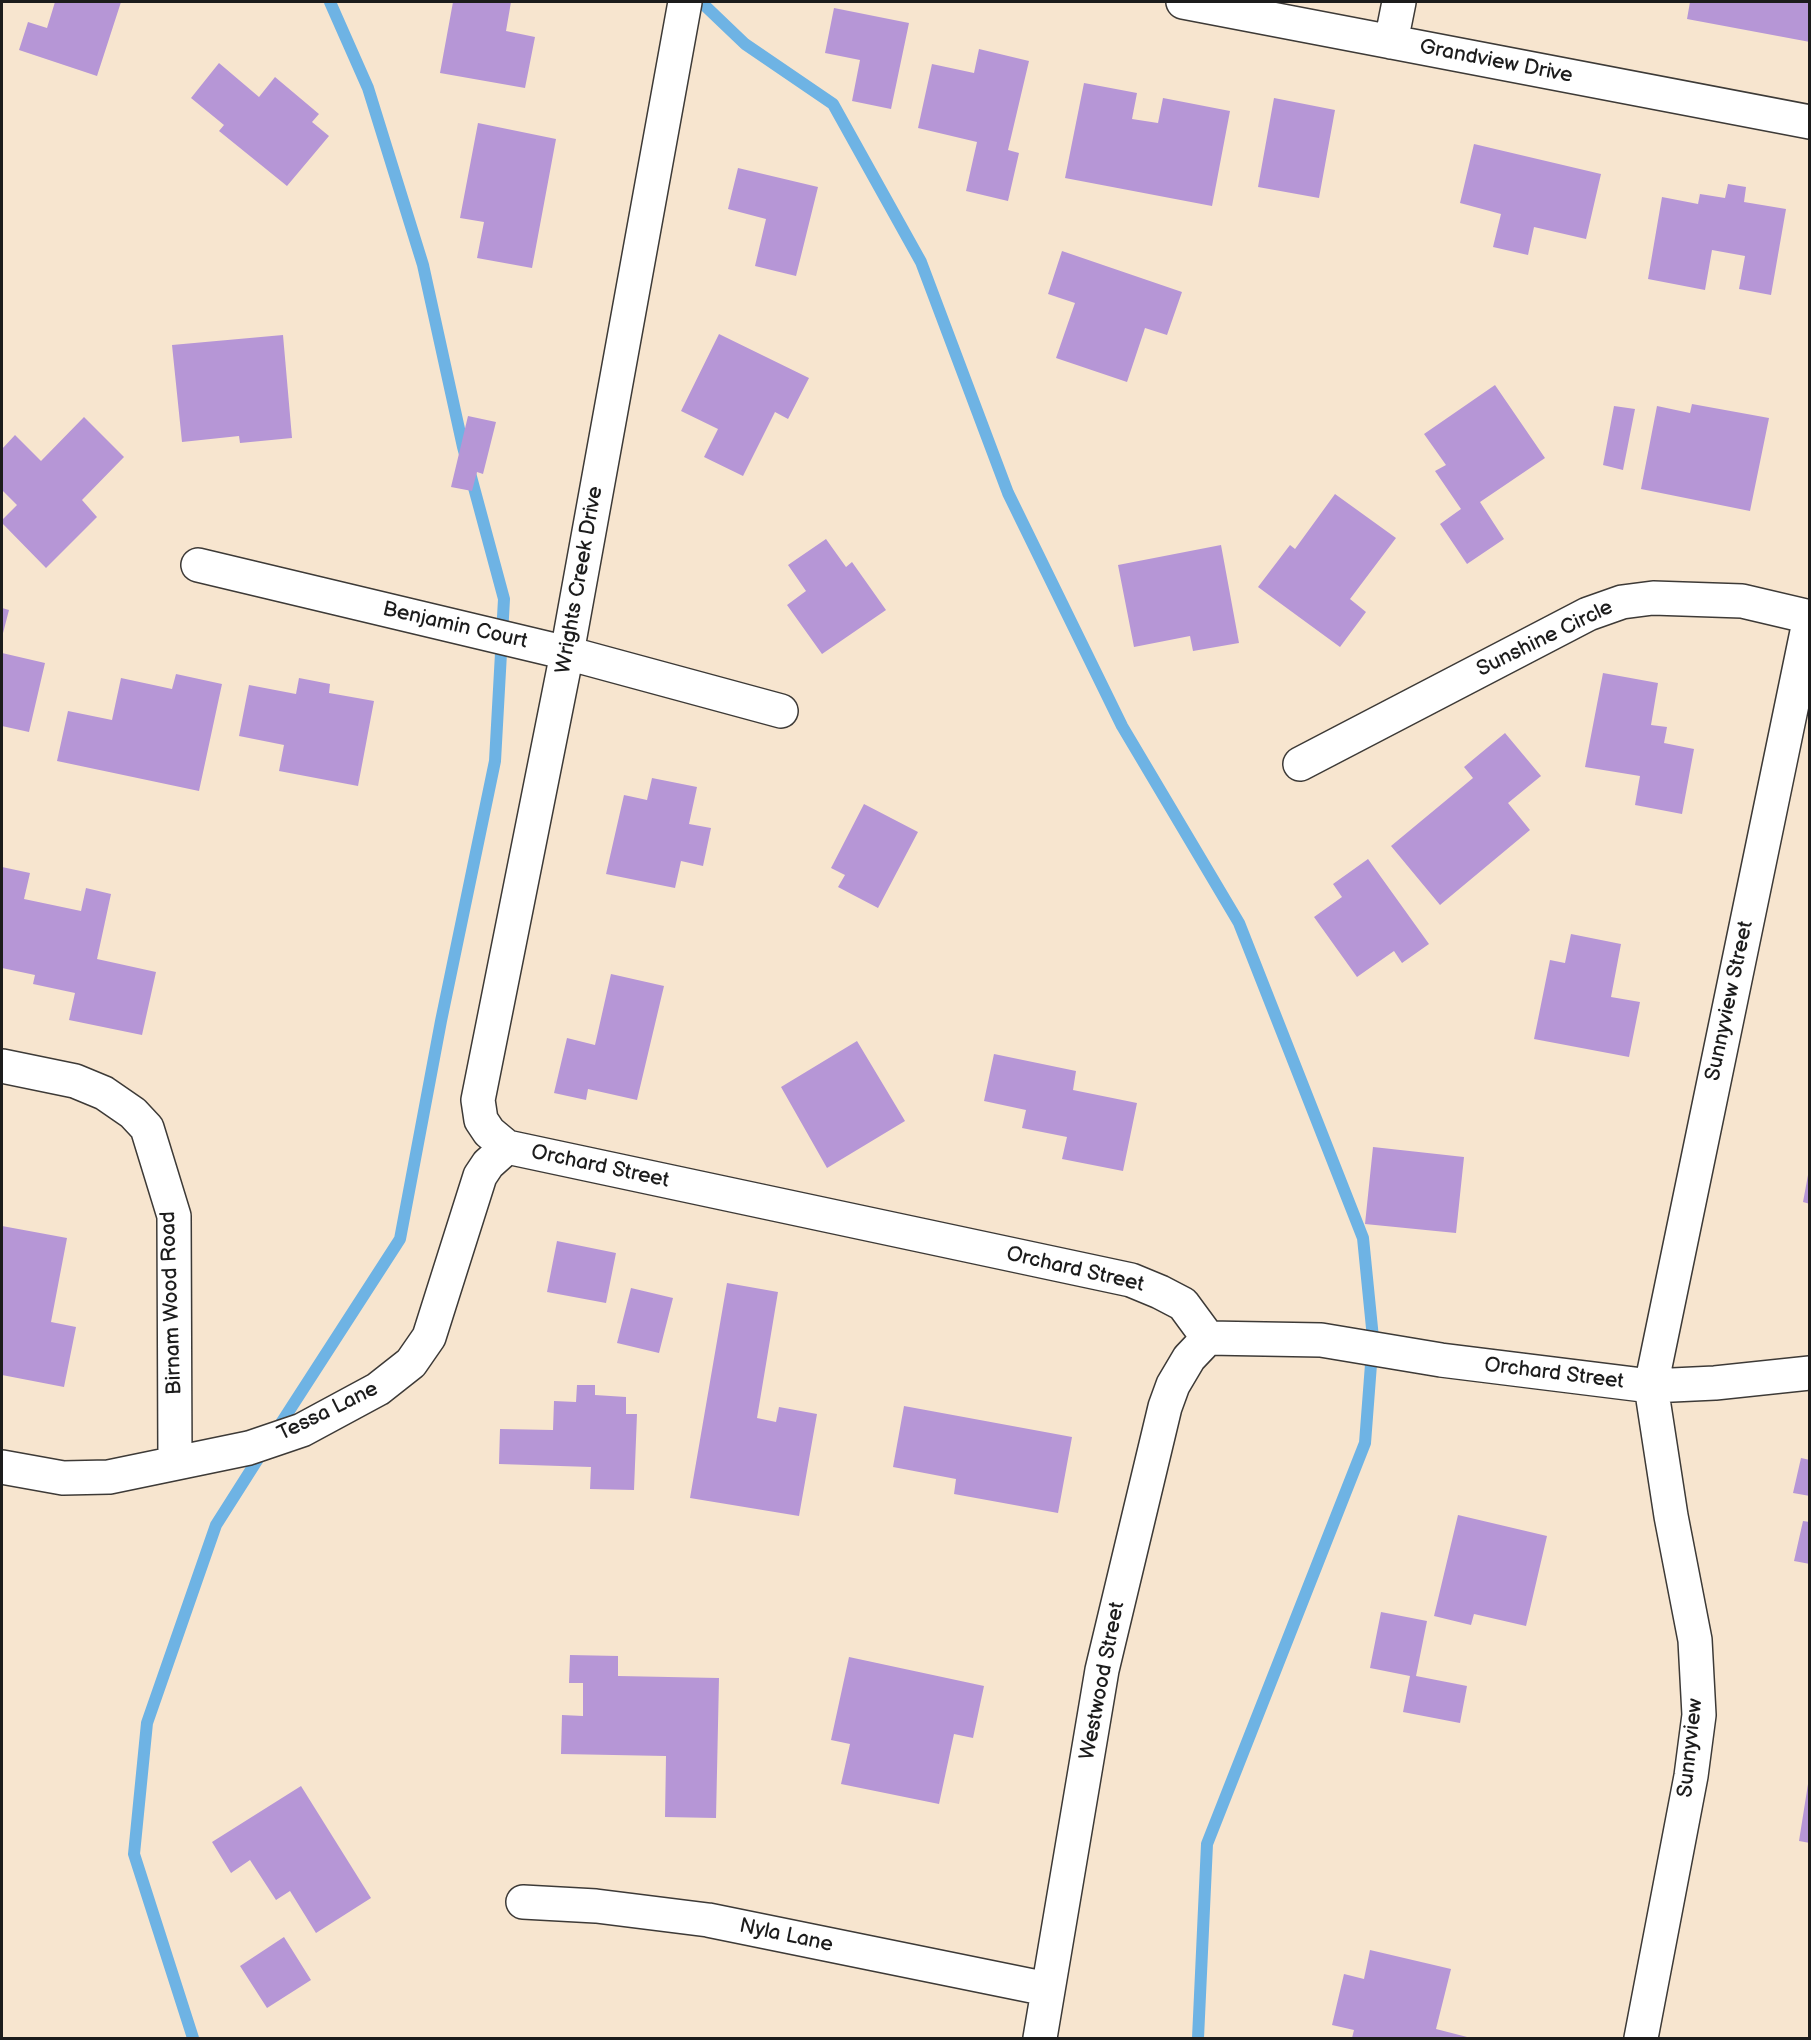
<!DOCTYPE html>
<html>
<head>
<meta charset="utf-8">
<style>
	body { margin:0 }
	#map { position:relative; width:1811px; height:2040px; overflow:hidden; background:#f7e5cf; font-family:"Balsamiq Sans",sans-serif }
	canvas { display:block }
	.frame { position:absolute; inset:0; border:3px solid #1c1c1c; pointer-events:none }
</style>
</head>
<body>
<div id="map">
<canvas width="1811" height="2040"></canvas>
<div class="frame"></div>
</div>
<script>
const c = document.querySelector('canvas').getContext('2d');
c.lineJoin = 'round';
function shape(rows) {
  const path = new Path2D();
  for (const r of rows) {
    path.moveTo(r[0], r[1]);
    for (let i = 2; i < r.length; i += 2) path.lineTo(r[i], r[i + 1]);
  }
  return path;
}
function trace(path, color, width, dash) {
  c.strokeStyle = color;
  c.lineWidth = width;
  c.lineCap = dash ? 'butt' : 'round';
  c.setLineDash(dash || []);
  c.stroke(path);
}
function fillPath(path, color) {
  c.fillStyle = color;
  c.fill(path, 'evenodd');
}
function label(font, color, halo, rows, align = 'center') {
  c.font = font + ' "Balsamiq Sans",sans-serif';
  c.lineWidth = 4.5;
  c.setLineDash([]);
  c.textBaseline = 'middle';
  c.strokeStyle = halo;
  c.fillStyle = color;
  for (const [text, x, y, turn = 0] of rows) {
    c.save();
    c.translate(x, y);
    c.rotate((+turn || 0) * Math.PI / 180);
    c.textAlign = isNaN(turn) ? turn : align;
    if (halo) c.strokeText(text, 0, 0);
    c.fillText(text, 0, 0);
    c.restore();
  }
}
trace(shape([
	[701,2,745,44,833,104,921,262,1008,493,1122,726,1239,923,1363,1238,1373,1338,1365,1443,1207,1844,1198,2038],
	[276,1431,400,1239,441,1021,495,761,504,599,463,447,423,265,368,88,330,2],
	[193,2038,134,1854,147,1723,216,1525,263,1451]
]), '#6eb3e4', 12);
fillPath(shape([
	[55,2,121,2,97,76,19,50,28,22,47,28],
	[453,2,511,2,506,31,535,37,525,88,440,73],
	[1690,2,1810,2,1810,42,1687,19],
	[834,8,909,23,891,109,852,101,860,60,825,53],
	[979,49,1029,61,1008,150,1019,153,1008,201,966,191,977,142,918,128,932,64,974,73],
	[219,63,259,97,275,77,319,114,312,122,329,136,287,186,219,131,224,125,191,98],
	[1084,83,1137,93,1132,119,1158,123,1163,98,1230,111,1212,206,1065,178],
	[1274,98,1335,110,1319,198,1258,187],
	[478,123,556,139,532,268,477,258,484,222,460,218],
	[1474,144,1601,174,1586,239,1534,227,1528,255,1493,247,1501,214,1460,203],
	[738,168,818,187,796,276,755,266,766,219,728,209],
	[1728,184,1746,187,1744,202,1786,209,1771,295,1739,289,1745,256,1712,250,1705,290,1648,279,1662,197,1698,204,1700,194,1725,198],
	[1062,251,1182,292,1167,335,1145,328,1127,382,1056,358,1075,303,1048,294],
	[719,334,809,378,788,419,775,412,743,476,704,457,718,429,681,411],
	[283,335,292,438,240,443,239,436,182,442,172,345],
	[1495,385,1545,458,1480,502,1504,539,1467,564,1440,524,1461,509,1435,471,1446,465,1424,434],
	[1692,404,1769,418,1750,511,1641,489,1657,406,1690,413],
	[1614,406,1635,409,1623,470,1603,465],
	[468,416,496,422,483,474,477,472,472,491,451,487],
	[84,417,124,457,82,500,97,517,46,568,2,523,2,520,17,505,2,490,2,449,15,435,41,461],
	[1335,494,1396,538,1350,599,1366,612,1340,647,1258,587,1290,545,1295,549],
	[826,539,846,567,852,562,886,610,822,654,787,605,806,591,788,565],
	[1221,545,1239,643,1193,651,1190,636,1134,647,1118,565],
	[2,608,9,610,2,637],
	[2,653,45,663,29,732,2,726],
	[1603,673,1658,683,1651,725,1667,727,1664,743,1694,749,1682,814,1635,805,1640,776,1585,767],
	[176,674,222,684,199,791,57,761,68,711,112,720,121,678,172,689],
	[299,678,330,684,329,693,374,701,358,786,279,771,284,745,239,736,249,685,296,694],
	[1505,733,1541,776,1508,803,1530,830,1440,905,1391,846,1473,778,1464,767],
	[652,778,697,787,689,824,711,828,703,866,681,861,675,888,606,874,624,795,647,800],
	[864,804,918,832,878,908,838,887,845,875,831,868],
	[1368,859,1429,944,1402,963,1394,951,1357,977,1314,917,1342,897,1333,884],
	[2,867,30,873,24,899,81,911,86,888,111,894,97,959,156,972,142,1035,69,1020,75,993,33,984,35,975,2,968],
	[1571,934,1621,944,1611,997,1640,1002,1629,1057,1534,1039,1550,960,1565,963],
	[611,974,664,986,637,1100,588,1089,586,1100,554,1093,567,1038,595,1045],
	[857,1041,905,1121,827,1168,781,1087],
	[994,1054,1076,1071,1073,1090,1137,1103,1123,1171,1062,1159,1067,1137,1022,1128,1026,1110,984,1101],
	[1373,1147,1464,1157,1456,1233,1365,1224],
	[1808,1175,1810,1175,1810,1204,1803,1202],
	[2,1226,67,1238,51,1322,76,1327,64,1387,2,1375],
	[557,1241,616,1253,606,1303,547,1292],
	[727,1283,778,1292,757,1418,776,1422,779,1407,817,1414,799,1516,690,1498],
	[631,1288,673,1298,659,1353,617,1343],
	[577,1385,595,1385,595,1395,626,1397,626,1414,637,1414,634,1490,590,1489,591,1467,499,1464,500,1429,553,1430,554,1401,576,1402],
	[904,1406,1072,1437,1058,1513,954,1494,956,1479,893,1467],
	[1801,1458,1810,1460,1810,1496,1793,1493],
	[1458,1515,1547,1536,1526,1626,1474,1614,1471,1625,1434,1616],
	[1803,1521,1810,1522,1810,1564,1794,1561],
	[1381,1612,1427,1621,1416,1676,1467,1686,1460,1723,1403,1712,1410,1676,1370,1668],
	[570,1655,618,1656,618,1676,719,1678,716,1818,665,1817,666,1756,561,1754,562,1715,583,1716,583,1683,569,1683],
	[849,1657,984,1686,973,1738,954,1734,939,1804,841,1784,850,1744,831,1740],
	[1808,1784,1810,1784,1810,1843,1799,1841],
	[301,1786,371,1898,316,1933,290,1891,276,1900,250,1860,231,1873,212,1842],
	[284,1937,311,1980,267,2008,240,1966],
	[1370,1950,1451,1969,1436,2029,1471,2038,1352,2038,1354,2030,1332,2025,1344,1974,1364,1979]
]), '#b696d6');
const minor = shape([
	[685,2,567,653,478,1100,481,1120,489,1132,507,1147,1131,1280,1160,1292,1183,1304,1208,1338,1321,1340,1441,1360,1651,1386,1715,1383,1810,1373],
	[1183,2,1810,122],
	[1391,42,1399,2],
	[198,565,567,653,781,711],
	[1300,764,1588,614,1622,602,1653,598,1742,601,1810,617],
	[2,1066,75,1081,104,1093,133,1113,147,1128,174,1216,175,1463],
	[2,1467,63,1478,109,1477,249,1448,302,1430,378,1389,411,1363,429,1337,480,1176,488,1164,507,1147],
	[523,1902,596,1906,708,1920,1047,1989],
	[1040,2038,1102,1670,1165,1407,1173,1385,1189,1358,1208,1338],
	[1641,2038,1691,1776,1699,1715,1695,1640,1671,1516,1651,1386,1810,617]
]);
trace(minor, '#3d3a37', 36);
trace(minor, '#fff', 33);
label('21px', '#1c1c1c', '#fff', [
	["Grandview Drive",1496,62,11],
	["Wrights Creek Drive",580,580,-80],
	["Benjamin Court",455,626,13],
	["Sunshine Circle",1545,639,-26],
	["Sunnyview Street",1730,1001,-78],
	["Orchard Street",600,1167,12],
	["Orchard Street",1075,1270,13],
	["Birnam Wood Road",172,1303,-92],
	["Orchard Street",1554,1374,7],
	["Tessa Lane",328,1412,-26],
	["Westwood Street",1103,1681,-79],
	["Sunnyview",1691,1748,-84],
	["Nyla Lane",786,1936,12]
]);
</script>
</body>
</html>
